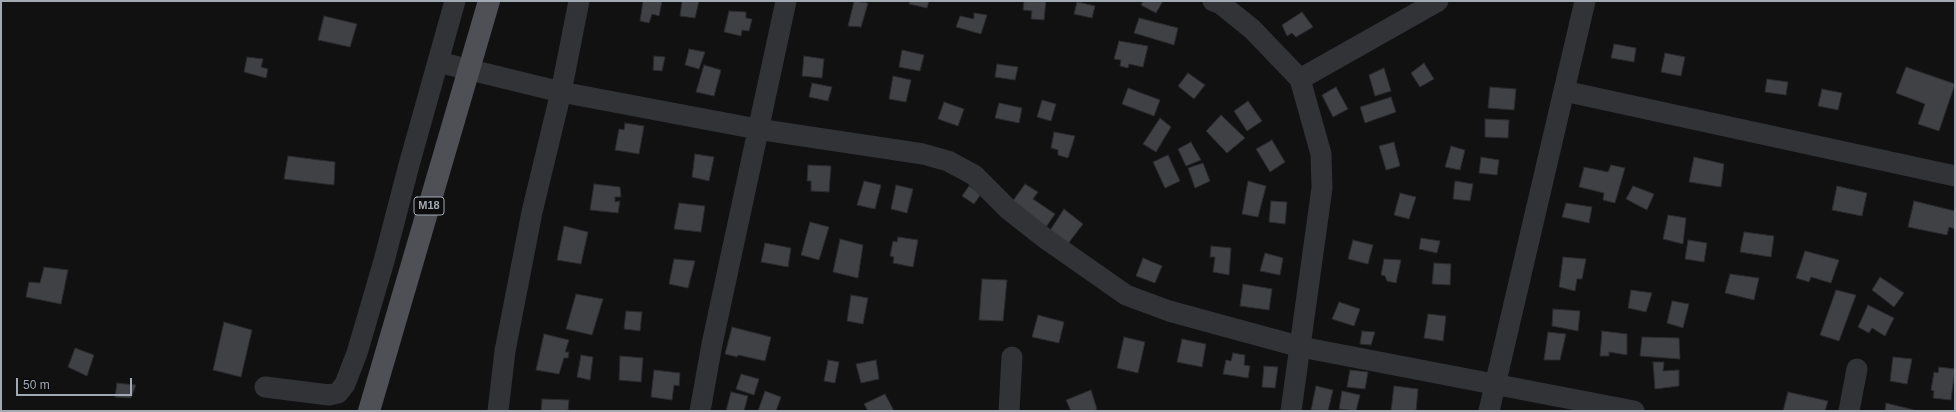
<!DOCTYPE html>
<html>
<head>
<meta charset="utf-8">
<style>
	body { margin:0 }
	#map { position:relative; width:1956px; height:412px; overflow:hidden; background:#111112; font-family:Arial,sans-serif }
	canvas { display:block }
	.frame { position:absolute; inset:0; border:2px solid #a2a9b3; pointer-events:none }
	.scale { position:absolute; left:16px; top:378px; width:116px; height:18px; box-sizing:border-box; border:2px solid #a2a9b3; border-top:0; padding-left:5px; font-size:12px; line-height:14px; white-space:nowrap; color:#a2a9b3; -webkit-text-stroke:3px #0c0c0d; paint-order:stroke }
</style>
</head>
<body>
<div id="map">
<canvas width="1956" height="412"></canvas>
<div class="frame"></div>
<div class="scale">50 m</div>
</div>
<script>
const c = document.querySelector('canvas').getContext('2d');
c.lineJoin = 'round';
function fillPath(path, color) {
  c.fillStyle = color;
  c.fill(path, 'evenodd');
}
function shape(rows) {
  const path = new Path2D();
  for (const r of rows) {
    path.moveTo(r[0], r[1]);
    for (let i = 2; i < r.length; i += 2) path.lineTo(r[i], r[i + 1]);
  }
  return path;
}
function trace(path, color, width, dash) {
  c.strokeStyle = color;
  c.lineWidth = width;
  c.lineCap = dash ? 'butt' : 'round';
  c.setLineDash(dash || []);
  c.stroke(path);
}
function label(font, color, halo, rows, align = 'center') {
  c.font = font + ' Arial,sans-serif';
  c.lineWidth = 3;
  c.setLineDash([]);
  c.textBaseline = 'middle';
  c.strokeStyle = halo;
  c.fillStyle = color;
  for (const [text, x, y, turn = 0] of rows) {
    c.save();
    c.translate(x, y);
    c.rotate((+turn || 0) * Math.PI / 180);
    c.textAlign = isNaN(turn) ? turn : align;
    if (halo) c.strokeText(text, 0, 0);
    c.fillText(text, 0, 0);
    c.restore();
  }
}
const building = shape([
	[643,1,662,1,659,16,652,14,649,23,640,21,643,1],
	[682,1,699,1,695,18,680,16,682,1],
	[854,1,868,3,861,27,848,26,854,1],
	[910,1,929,1,927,8,909,4,910,1],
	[1024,1,1046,1,1044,20,1031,19,1032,11,1023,10,1024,1],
	[1143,1,1163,1,1156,13,1141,5,1143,1],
	[1077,2,1095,6,1092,18,1074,14,1077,2],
	[729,11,746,12,746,18,752,19,749,31,742,30,741,36,724,32,729,11],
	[1302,12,1313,27,1296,37,1292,33,1287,36,1282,25,1302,12],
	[974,13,987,15,981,34,956,27,960,16,974,19,974,13],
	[324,16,357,24,350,47,318,40,324,16],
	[1139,18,1178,28,1174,45,1134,33,1139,18],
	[1119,41,1148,46,1143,67,1129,64,1128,68,1120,66,1121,60,1114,59,1119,41],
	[1614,44,1636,48,1634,62,1611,58,1614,44],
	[689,49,705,52,699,69,685,65,689,49],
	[902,50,924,55,920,71,899,67,902,50],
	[1665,53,1685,57,1681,76,1661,72,1665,53],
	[654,56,665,57,662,71,653,70,654,56],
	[804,56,824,59,822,78,802,76,804,56],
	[247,57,263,59,261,67,268,69,266,78,244,72,247,57],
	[1424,63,1434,79,1420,87,1411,73,1424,63],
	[997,64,1018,67,1015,80,995,77,997,64],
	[704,65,721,70,714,96,696,92,704,65],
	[1906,67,1955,84,1939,131,1918,124,1925,104,1896,93,1906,67],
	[1384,68,1391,91,1375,96,1369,75,1384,68],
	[1188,73,1205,85,1194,99,1178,86,1188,73],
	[893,76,911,80,906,102,889,99,893,76],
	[1767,79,1788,82,1786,95,1765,92,1767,79],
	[812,83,832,87,828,101,809,97,812,83],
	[1336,87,1348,109,1333,117,1322,95,1336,87],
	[1490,87,1516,89,1514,110,1488,108,1490,87],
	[1128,88,1160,100,1154,116,1122,104,1128,88],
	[1822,89,1842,93,1838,110,1818,106,1822,89],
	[1391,97,1396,112,1365,123,1360,107,1391,97],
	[1042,100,1056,104,1051,121,1037,117,1042,100],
	[1248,101,1262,121,1247,131,1234,111,1248,101],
	[944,102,964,109,958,126,938,119,944,102],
	[999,103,1022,108,1019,123,995,118,999,103],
	[1221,115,1245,138,1227,153,1206,131,1221,115],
	[1160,118,1171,127,1156,152,1143,144,1160,118],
	[1485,119,1509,120,1508,138,1485,137,1485,119],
	[625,123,644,126,639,154,615,150,619,129,624,130,625,123],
	[1054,132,1075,136,1068,158,1058,155,1058,150,1051,148,1054,132],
	[1272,140,1285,162,1270,172,1256,149,1272,140],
	[1191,142,1201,160,1186,166,1178,149,1191,142],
	[1394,142,1400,166,1386,170,1379,146,1394,142],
	[1451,146,1465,150,1460,170,1445,167,1451,146],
	[695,154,714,157,709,181,692,177,695,154],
	[1168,155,1180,181,1165,188,1153,162,1168,155],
	[288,156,335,162,334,185,284,179,288,156],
	[1481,157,1499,160,1497,175,1479,173,1481,157],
	[1694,157,1724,164,1721,187,1689,182,1694,157],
	[1203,163,1210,181,1195,188,1188,168,1203,163],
	[808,165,831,166,829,192,811,191,811,181,807,181,808,165],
	[1611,165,1625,168,1615,203,1603,200,1604,193,1579,187,1584,167,1608,172,1611,165],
	[864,181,881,185,875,209,857,205,864,181],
	[1248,181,1266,186,1258,217,1242,214,1248,181],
	[1455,181,1473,184,1470,201,1453,199,1455,181],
	[594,184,620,187,621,197,615,197,615,202,620,201,618,213,590,210,594,184],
	[1025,184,1038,192,1033,199,1055,214,1044,230,1010,205,1025,184],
	[896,185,913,189,907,213,891,209,896,185],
	[969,186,981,194,974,204,962,196,969,186],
	[1633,186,1654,194,1647,210,1626,199,1633,186],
	[1837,186,1867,193,1862,216,1832,210,1837,186],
	[1400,193,1416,197,1409,219,1394,215,1400,193],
	[1271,201,1287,202,1285,224,1269,222,1271,201],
	[1914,201,1955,211,1955,229,1949,227,1947,235,1908,227,1914,201],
	[679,203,705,206,701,232,674,229,679,203],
	[1566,203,1592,207,1589,223,1562,217,1566,203],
	[1064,209,1083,224,1067,245,1049,232,1064,209],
	[1668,215,1686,218,1683,244,1663,239,1668,215],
	[810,222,829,227,819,260,801,255,810,222],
	[564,226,588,232,581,264,557,260,564,226],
	[1744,232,1774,236,1771,257,1740,252,1744,232],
	[898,237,918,240,913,267,893,263,894,257,890,256,893,241,897,242,898,237],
	[1421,238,1440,241,1437,253,1419,249,1421,238],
	[840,239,863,245,858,278,833,272,840,239],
	[1353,240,1373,245,1368,264,1348,259,1353,240],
	[1688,240,1707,243,1704,262,1685,259,1688,240],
	[765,243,791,248,788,267,761,262,765,243],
	[1211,246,1231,248,1229,275,1213,272,1215,257,1210,257,1211,246],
	[1805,251,1839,260,1831,283,1811,277,1809,282,1796,278,1805,251],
	[1265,253,1283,258,1280,275,1260,271,1265,253],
	[1563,257,1586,259,1582,279,1577,279,1575,291,1559,287,1563,257],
	[1143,258,1162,266,1155,283,1136,276,1143,258],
	[674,259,695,261,688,288,669,284,674,259],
	[1384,259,1401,260,1396,283,1387,281,1385,276,1381,275,1384,259],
	[1434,263,1451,264,1450,285,1432,284,1434,263],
	[44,267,68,270,61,304,26,297,29,282,40,283,44,267],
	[1730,274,1759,278,1754,300,1725,293,1730,274],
	[1880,277,1904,293,1894,307,1872,290,1880,277],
	[982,279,1007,280,1003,321,979,320,982,279],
	[1243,284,1272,289,1269,310,1240,306,1243,284],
	[1631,290,1652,293,1646,312,1628,308,1631,290],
	[1836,290,1856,295,1839,341,1820,335,1836,290],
	[576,294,603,299,592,335,566,329,576,294],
	[851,295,868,298,863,324,847,321,851,295],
	[1672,301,1689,304,1683,328,1667,323,1672,301],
	[1339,302,1360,309,1354,326,1332,319,1339,302],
	[1868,305,1894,318,1885,336,1872,328,1869,333,1858,327,1868,305],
	[1553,309,1580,311,1578,331,1552,326,1553,309],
	[626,311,642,312,640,331,624,329,626,311],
	[1428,314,1446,316,1443,341,1424,338,1428,314],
	[1038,315,1064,322,1059,343,1032,337,1038,315],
	[224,322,252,330,241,377,213,370,224,322],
	[732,327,771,337,765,361,738,355,737,357,725,354,732,327],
	[1362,331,1375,332,1371,345,1360,344,1362,331],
	[1602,331,1627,334,1627,355,1609,352,1609,356,1600,356,1602,331],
	[1548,332,1566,334,1560,360,1544,360,1548,332],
	[544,334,569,340,565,352,569,352,568,358,564,358,559,374,536,370,544,334],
	[1124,337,1145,342,1138,373,1117,368,1124,337],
	[1642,337,1679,338,1680,359,1640,356,1642,337],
	[1182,339,1206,344,1202,367,1177,362,1182,339],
	[75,348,94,355,87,376,68,367,75,348],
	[1233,353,1245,355,1244,365,1250,366,1248,378,1223,374,1226,360,1231,361,1233,353],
	[581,355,593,357,590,380,577,377,581,355],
	[620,356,643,358,641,382,619,380,620,356],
	[1893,357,1912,359,1907,384,1890,381,1893,357],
	[828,360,839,362,835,383,824,381,828,360],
	[876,360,879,379,861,383,856,364,876,360],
	[1653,362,1664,362,1663,371,1679,370,1679,386,1655,389,1653,362],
	[1264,366,1278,367,1275,388,1262,387,1264,366],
	[1939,367,1955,369,1951,400,1933,398,1934,391,1931,390,1934,372,1938,373,1939,367],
	[654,370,680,373,679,386,674,385,672,400,651,397,654,370],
	[1350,370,1368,372,1365,389,1347,387,1350,370],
	[741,374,759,379,754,395,736,389,741,374],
	[117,383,136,385,131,398,115,397,117,383],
	[1316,386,1333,390,1328,411,1311,410,1316,386],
	[1394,386,1418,389,1416,411,1391,411,1394,386],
	[1091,390,1097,409,1094,411,1071,411,1066,400,1091,390],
	[765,391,781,397,776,411,758,411,765,391],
	[1342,391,1360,395,1356,411,1339,409,1342,391],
	[731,392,748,396,744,411,726,411,731,392],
	[1788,392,1828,401,1825,411,1783,411,1788,392],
	[885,394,894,411,868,411,864,404,885,394],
	[542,399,569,400,568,411,541,411,542,399],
	[1886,403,1914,410,1914,411,1885,411,1886,403]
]);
fillPath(building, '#404145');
trace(building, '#2b2b2e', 1);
trace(shape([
	[1213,1,1221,4,1252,29,1300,79,1321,154,1322,188,1291,411],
	[438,62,561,92,757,129,923,154,948,161,974,175,1009,210,1046,239,1126,295,1169,311,1301,347,1634,411],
	[1300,79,1438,1],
	[1564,91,1955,176],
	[265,387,329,395,338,393,345,384,357,353,384,261,409,165,455,1],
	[498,411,505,351,532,212,561,92,579,1],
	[700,411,712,344,786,1],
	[1009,411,1012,357],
	[1489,411,1585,1],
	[1849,411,1857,369]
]), '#323337', 21);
trace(shape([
	[369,411,489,1]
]), '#4e5056', 22);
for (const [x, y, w] of [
	[429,206,30]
]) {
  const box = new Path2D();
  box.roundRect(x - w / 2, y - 9, w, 18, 3);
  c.fillStyle = '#0c0c0d';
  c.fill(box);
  trace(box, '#a2a9b3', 1);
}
label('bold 11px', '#a2a9b3', null, [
	["M18",429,206]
]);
</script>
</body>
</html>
